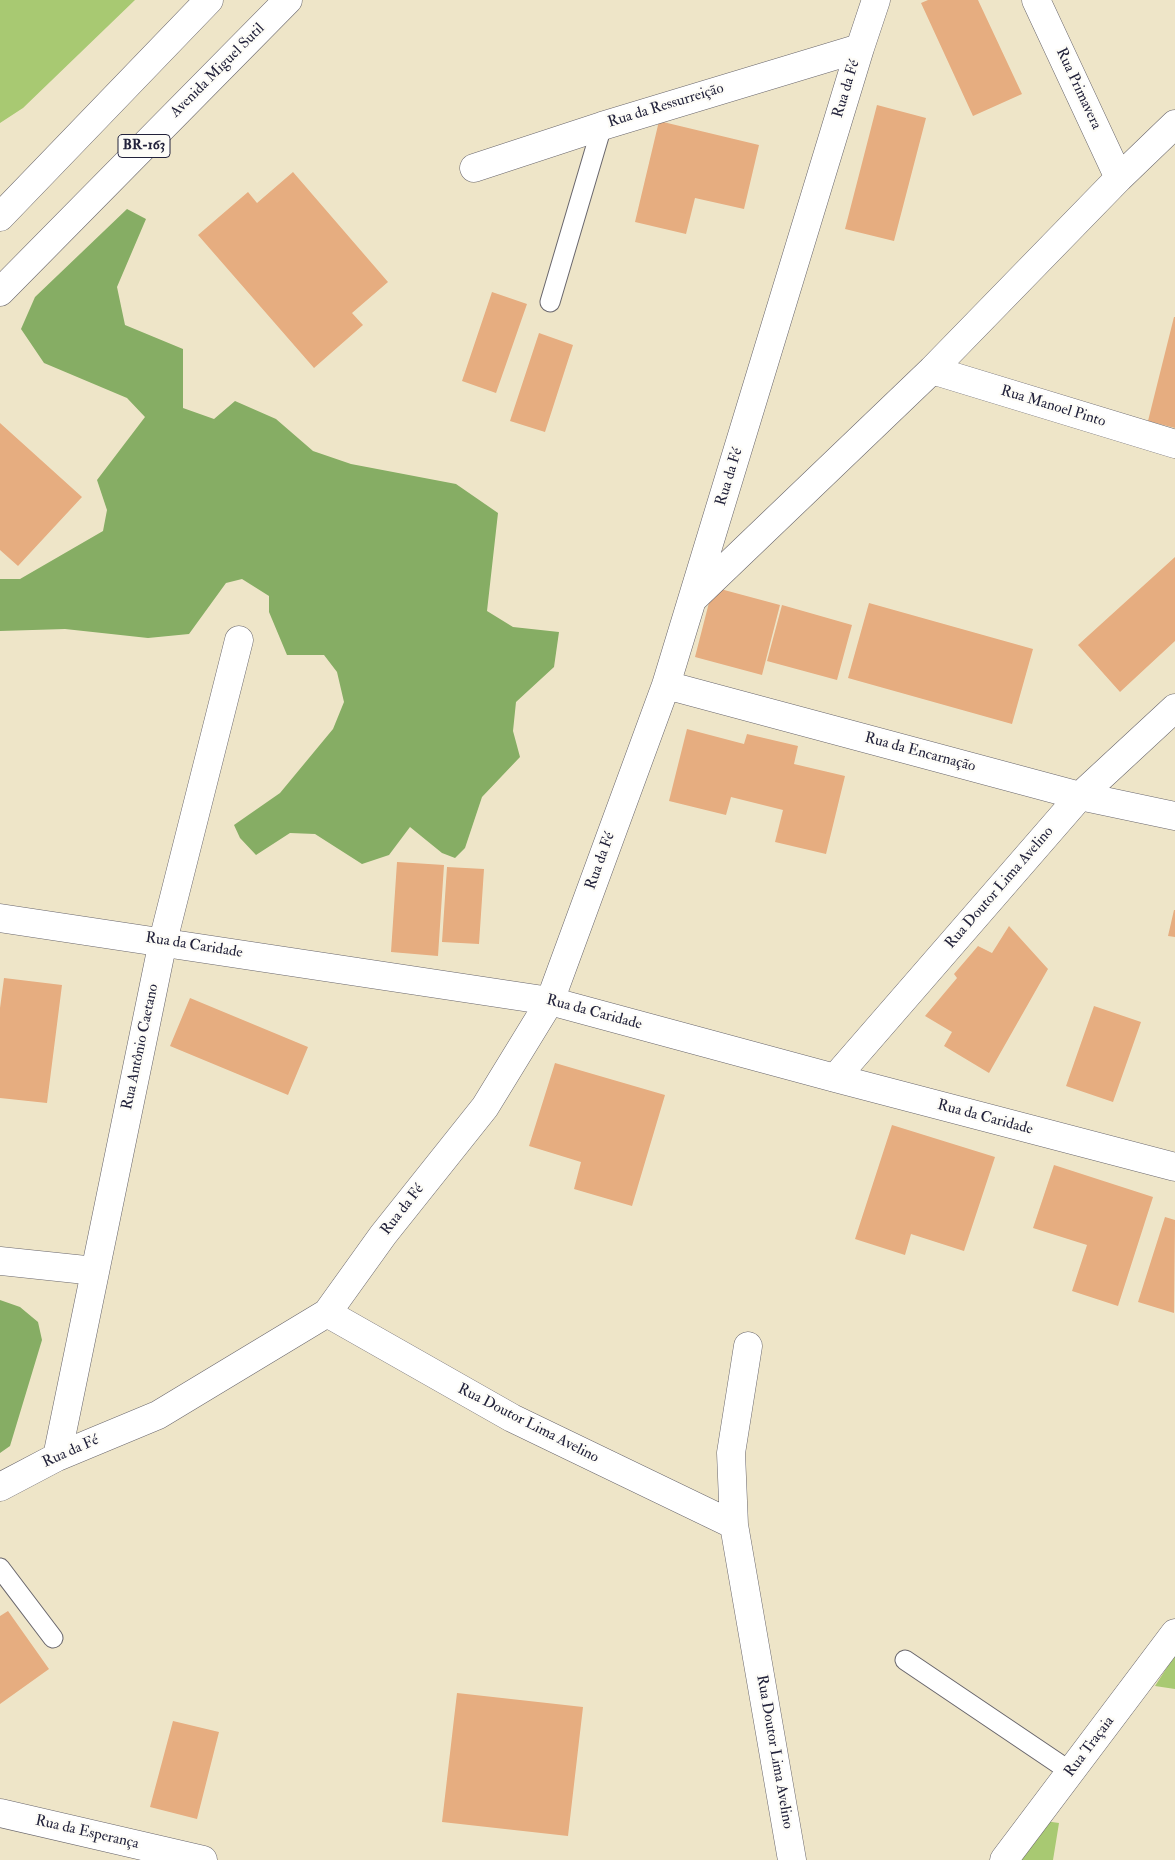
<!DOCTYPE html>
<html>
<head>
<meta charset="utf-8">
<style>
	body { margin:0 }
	canvas { display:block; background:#eee5c8 }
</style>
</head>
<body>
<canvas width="1175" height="1860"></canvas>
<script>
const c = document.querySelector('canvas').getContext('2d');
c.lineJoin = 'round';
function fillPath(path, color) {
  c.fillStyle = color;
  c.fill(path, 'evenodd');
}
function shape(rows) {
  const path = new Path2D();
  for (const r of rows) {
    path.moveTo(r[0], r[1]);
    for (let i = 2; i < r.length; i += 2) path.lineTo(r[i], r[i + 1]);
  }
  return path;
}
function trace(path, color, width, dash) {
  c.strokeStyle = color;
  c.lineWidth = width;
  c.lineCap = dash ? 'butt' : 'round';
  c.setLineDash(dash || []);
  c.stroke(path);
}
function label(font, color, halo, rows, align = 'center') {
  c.font = font + ' "IM FELL Double Pica",serif';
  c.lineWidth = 4.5;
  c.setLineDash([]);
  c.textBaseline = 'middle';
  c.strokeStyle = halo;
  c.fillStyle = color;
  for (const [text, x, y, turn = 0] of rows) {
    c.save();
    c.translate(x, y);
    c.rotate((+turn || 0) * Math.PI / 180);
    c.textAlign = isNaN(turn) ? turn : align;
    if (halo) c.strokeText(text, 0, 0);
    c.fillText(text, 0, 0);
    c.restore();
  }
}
fillPath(shape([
	[0,0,135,0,23,108,0,123],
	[1175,1655,1175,1689,1155,1686],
	[1045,1821,1059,1823,1053,1860,1013,1860]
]), '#a8c972');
fillPath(shape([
	[127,209,146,219,117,287,125,325,183,349,183,408,214,419,235,401,276,419,313,451,351,464,456,484,498,513,487,611,513,627,559,632,554,667,516,702,513,731,520,757,482,797,465,848,455,858,442,853,410,827,389,855,362,864,315,834,290,833,256,855,240,838,234,825,280,793,333,729,344,702,337,672,324,655,287,655,269,612,269,596,242,579,226,583,189,634,148,638,65,629,0,631,0,579,20,579,103,531,107,510,97,480,145,417,127,398,44,363,21,329,35,297],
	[0,1300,20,1307,38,1322,42,1340,10,1446,0,1453]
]), '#86ad64');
fillPath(shape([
	[928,0,978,0,1022,94,973,116,921,3],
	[877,105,926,118,894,241,845,229],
	[659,121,759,145,744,209,695,198,686,234,635,222],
	[293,172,388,282,352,313,363,325,314,368,198,235,248,192,257,203],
	[492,292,527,304,496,393,462,381],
	[1174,317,1175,317,1175,428,1148,421],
	[539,333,573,345,545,432,510,421],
	[0,423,82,497,18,566,0,550],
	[1175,557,1175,641,1120,692,1078,645],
	[713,587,780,605,762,675,695,657],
	[869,603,1033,649,1012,724,848,678],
	[782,605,852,625,837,680,767,661],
	[687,729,744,744,747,734,798,746,794,764,845,776,826,854,775,842,783,810,731,797,726,815,669,801],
	[397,862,444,865,438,956,391,952],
	[447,867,484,869,479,944,442,942],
	[1174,910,1175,910,1175,937,1168,936],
	[1009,926,1048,969,989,1073,944,1046,952,1032,925,1016,957,978,954,974,978,946,992,953],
	[4,978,62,985,47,1103,0,1098,0,1008],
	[190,998,308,1047,288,1095,170,1046],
	[1094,1006,1141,1022,1113,1102,1066,1086],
	[555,1063,665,1095,632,1206,574,1189,581,1162,529,1146],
	[892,1125,995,1157,964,1251,911,1234,905,1255,855,1239],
	[1054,1165,1153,1197,1118,1306,1072,1291,1087,1245,1033,1228],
	[1165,1217,1175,1220,1174,1313,1138,1302],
	[8,1611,49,1669,0,1704,0,1616],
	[457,1693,583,1707,568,1836,442,1822],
	[173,1721,219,1732,197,1819,150,1807]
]), '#e6ad80');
const lane = shape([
	[550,302,602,126],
	[0,1568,53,1638],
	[905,1660,1071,1772]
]);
const street = shape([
	[1036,0,1119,178],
	[474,168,602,126,860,48],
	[932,370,1175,444],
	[695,597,932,370,1119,178,1175,124],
	[666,685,1080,796,1175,816],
	[0,918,550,1001,835,1078,1175,1167],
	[835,1078,1080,796,1175,708],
	[0,1261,95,1271],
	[327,1313,512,1418,734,1525],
	[748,1346,731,1453,734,1525,792,1860],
	[57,1457,163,941,239,640],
	[0,1487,57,1457,158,1415,327,1313,383,1235,485,1107,550,1001,666,685,860,48,876,0],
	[0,1813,203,1860],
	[1004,1860,1175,1633]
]);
const highway = shape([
	[0,217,209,0],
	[0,292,288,0]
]);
trace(lane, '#69666c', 21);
trace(street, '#69666c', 29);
trace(highway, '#69666c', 29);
trace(lane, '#fff', 19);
trace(street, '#fff', 28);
trace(highway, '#fff', 28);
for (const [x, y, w] of [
	[144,146,52]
]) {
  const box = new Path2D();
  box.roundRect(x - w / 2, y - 11.5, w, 23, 4);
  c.fillStyle = '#fdfcf7';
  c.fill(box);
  trace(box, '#22223b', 1);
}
label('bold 14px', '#22223b', null, [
	["BR-163",144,146]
]);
label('15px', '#22223b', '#fdfcf7', [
	["Avenida Miguel Sutil",218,71,-45],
	["Rua da Fé",847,89,-73],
	["Rua Primavera",1078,89,65],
	["Rua da Ressurreição",666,106,-17],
	["Rua Manoel Pinto",1053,407,17],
	["Rua da Fé",730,477,-73],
	["Rua da Encarnação",920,753,15],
	["Rua da Fé",601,861,-70],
	["Rua Doutor Lima Avelino",1000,888,-49],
	["Rua da Caridade",194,946,9],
	["Rua da Caridade",594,1013,15],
	["Rua Antônio Caetano",141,1047,-78],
	["Rua da Caridade",985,1118,15],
	["Rua da Fé",403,1210,-52],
	["Rua Doutor Lima Avelino",528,1424,27],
	["Rua da Fé",71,1452,-24],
	["Rua Traçaia",1090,1747,-53],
	["Rua Doutor Lima Avelino",774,1752,80],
	["Rua da Esperança",87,1833,13]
]);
</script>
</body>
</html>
